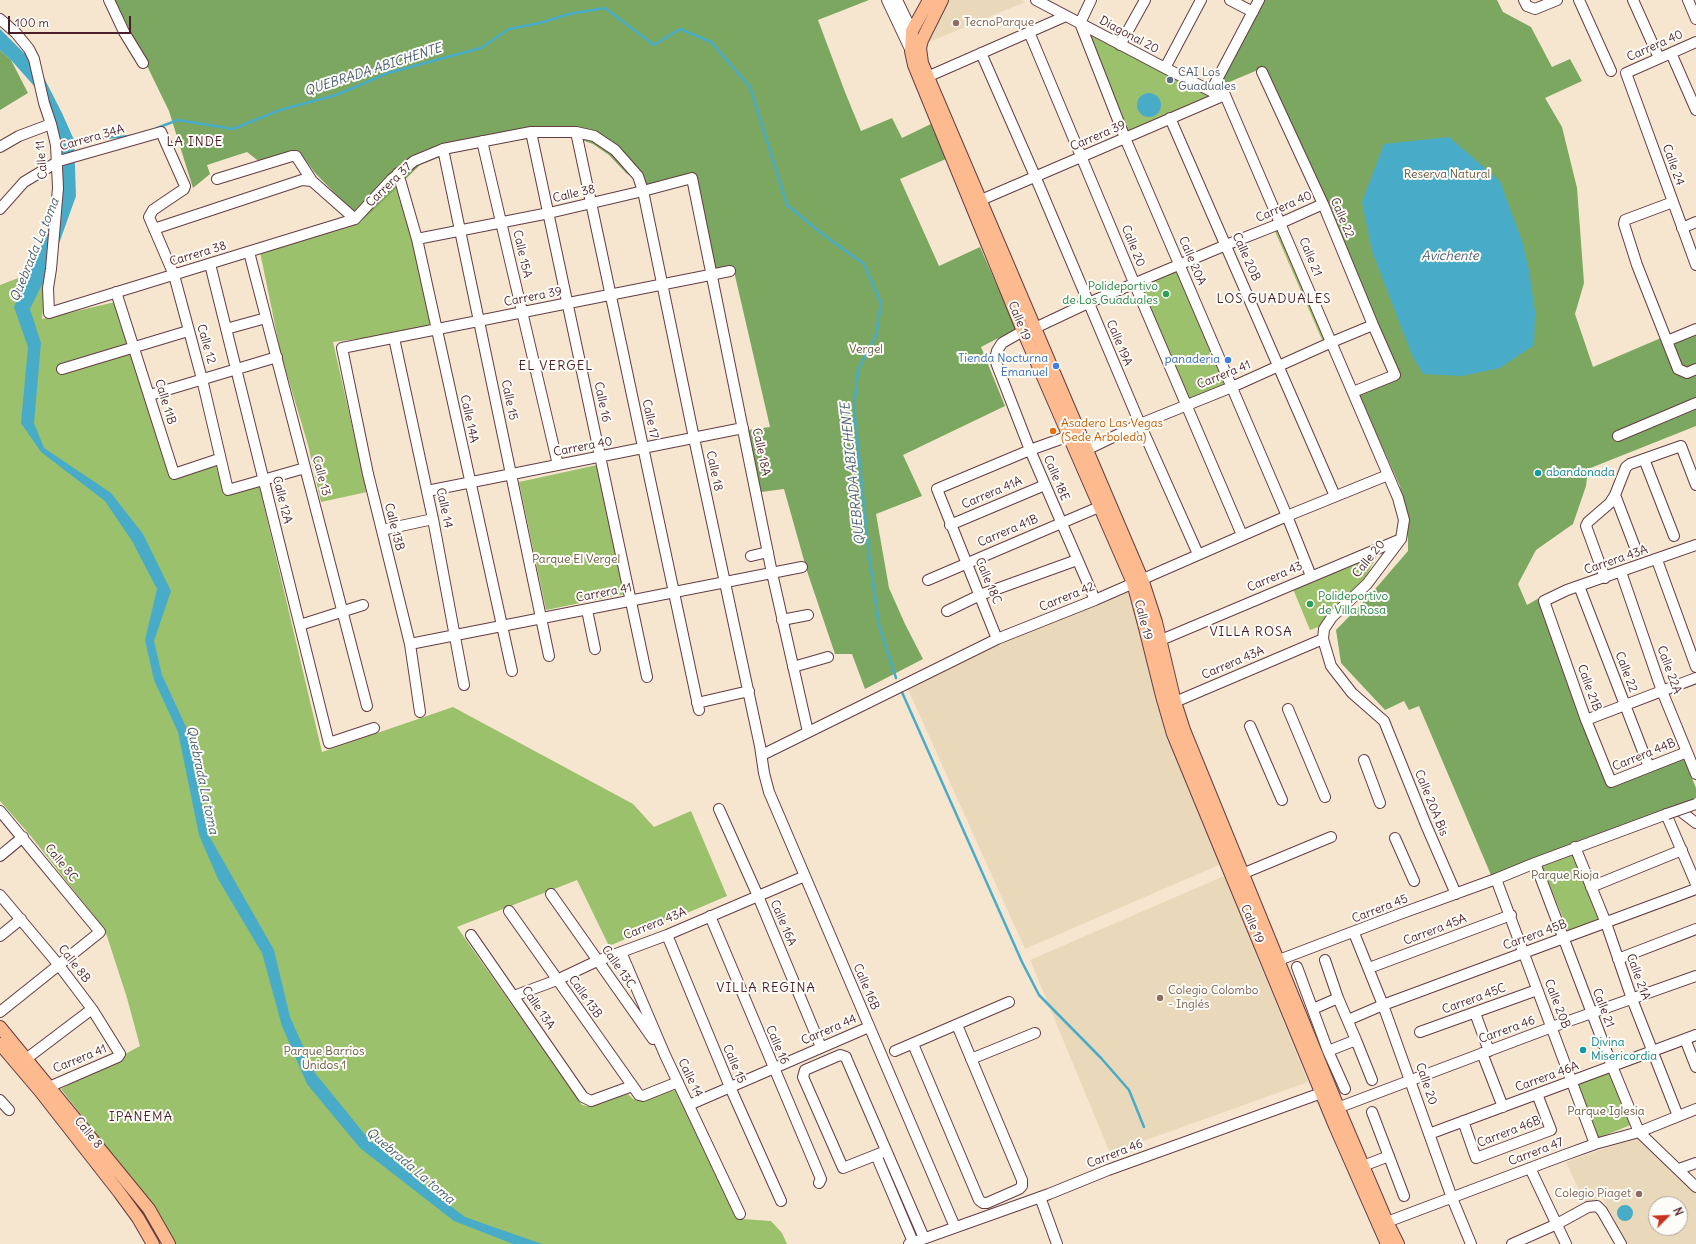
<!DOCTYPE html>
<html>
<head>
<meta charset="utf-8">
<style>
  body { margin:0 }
  #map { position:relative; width:1696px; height:1244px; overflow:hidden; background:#f6e6cf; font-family:Delius,sans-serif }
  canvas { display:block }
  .north { position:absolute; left:1648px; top:1196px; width:40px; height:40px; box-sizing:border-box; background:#fdfcf7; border:1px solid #b5a4a5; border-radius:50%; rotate:66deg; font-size:11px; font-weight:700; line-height:16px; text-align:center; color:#4a1f2b }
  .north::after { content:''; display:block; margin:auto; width:14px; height:18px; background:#c8321e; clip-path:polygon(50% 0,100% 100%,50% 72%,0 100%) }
  .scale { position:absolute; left:8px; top:16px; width:123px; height:18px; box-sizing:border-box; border:2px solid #4a1f2b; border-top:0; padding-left:5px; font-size:12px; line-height:14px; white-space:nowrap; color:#4a1f2b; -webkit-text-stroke:3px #fdfcf7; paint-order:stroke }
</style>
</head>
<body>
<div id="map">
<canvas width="1696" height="1244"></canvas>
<div class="north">N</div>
<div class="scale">100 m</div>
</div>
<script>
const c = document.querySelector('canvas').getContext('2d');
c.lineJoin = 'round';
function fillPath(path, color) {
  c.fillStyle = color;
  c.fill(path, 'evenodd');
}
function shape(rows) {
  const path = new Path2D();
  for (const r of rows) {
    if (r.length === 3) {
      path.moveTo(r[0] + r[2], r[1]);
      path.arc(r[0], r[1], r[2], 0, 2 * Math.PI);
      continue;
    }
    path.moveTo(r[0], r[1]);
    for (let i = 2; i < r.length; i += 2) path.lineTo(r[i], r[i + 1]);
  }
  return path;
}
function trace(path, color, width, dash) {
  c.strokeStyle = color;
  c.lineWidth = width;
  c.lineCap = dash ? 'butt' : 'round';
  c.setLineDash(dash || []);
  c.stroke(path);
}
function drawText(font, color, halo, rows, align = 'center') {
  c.font = font + ' Delius,sans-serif';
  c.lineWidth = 4;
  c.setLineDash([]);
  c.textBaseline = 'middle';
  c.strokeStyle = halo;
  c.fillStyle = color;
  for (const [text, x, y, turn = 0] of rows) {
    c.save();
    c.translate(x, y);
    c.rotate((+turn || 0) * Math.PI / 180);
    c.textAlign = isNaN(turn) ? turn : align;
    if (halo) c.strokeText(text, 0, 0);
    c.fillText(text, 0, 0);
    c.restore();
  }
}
fillPath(shape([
  [947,0,1020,0,1025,2,927,43],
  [1129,592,1156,698,1167,734,1221,864,1025,949,907,687,1001,644],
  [1224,876,1308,1082,1110,1153,1030,960],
  [1637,1137,1696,1190,1696,1244,1627,1244,1602,1197,1585,1203,1566,1162],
  [1656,1204,1680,1204,1680,1228,1656,1228]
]), '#e9d9ba');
fillPath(shape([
  [1088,32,1215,96,1128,134],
  [400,183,432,326,388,335,333,342,367,492,321,502,308,445,281,354,260,252,362,221],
  [1280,228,1328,340,1323,342,1274,229],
  [47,267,42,319,115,302,173,479,216,466,224,494,259,485,322,752,453,707,633,804,654,827,691,811,727,896,609,946,577,880,457,927,582,1105,587,1106,628,1094,633,1099,637,1100,675,1090,737,1215,742,1219,771,1221,782,1233,787,1244,175,1244,142,1193,61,1089,140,1046,127,998,105,930,30,835,0,801,0,285],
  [1180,267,1227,384,1188,401,1136,286],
  [597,465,625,594,546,610,519,482],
  [1379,552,1368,573,1357,588,1321,626,1310,630,1293,589],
  [1575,853,1603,920,1569,933,1542,866],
  [1609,1070,1633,1124,1596,1139,1574,1084]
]), '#9bc16c');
fillPath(shape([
  [115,0,869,0,818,20,845,92,861,131,892,118,902,138,931,124,946,159,900,179,939,266,980,247,1016,329,981,347,1005,406,903,455,922,496,876,514,889,588,905,624,923,659,865,689,852,654,835,654,807,571,784,489,761,492,748,430,770,427,733,267,714,271,694,176,646,186,626,173,609,155,593,144,576,138,534,137,448,154,420,165,362,221,315,173,299,151,261,163,247,152,207,165,210,174,193,188,169,111],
  [1263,0,1497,0,1503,12,1531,27,1552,67,1570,59,1582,81,1545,98,1562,127,1577,188,1584,283,1575,314,1593,367,1696,323,1696,426,1588,469,1586,486,1573,524,1536,550,1518,584,1527,605,1539,598,1610,788,1684,759,1696,788,1696,798,1491,875,1419,706,1409,710,1404,701,1385,710,1341,663,1336,630,1370,595,1408,551,1408,539,1400,486,1359,395,1400,375,1350,264,1324,198,1265,67,1215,88],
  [0,50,11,60,28,93,0,110]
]), '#7ca760');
fillPath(shape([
  [0,29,39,68,62,113,74,140,76,196,51,266,30,309,41,343,34,423,44,448,111,493,143,534,171,591,154,641,162,675,187,729,208,834,274,950,290,1017,315,1073,367,1137,436,1195,465,1217,542,1244,513,1244,454,1221,360,1148,307,1084,282,1026,262,953,218,879,199,835,178,732,154,680,145,640,157,589,132,541,105,501,41,452,21,423,28,347,14,307,46,235,62,184,55,120,35,87,11,60,0,50],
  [1149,105,12],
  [1449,137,1500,181,1522,241,1529,270,1535,312,1534,345,1500,368,1462,376,1423,374,1412,355,1372,251,1362,202,1384,144],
  [1625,1213,8]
]), '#48acc8');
trace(shape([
  [157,128,178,120,233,129,280,110,336,95,388,73,481,48,509,29,540,23,569,14,605,8,654,45,680,29,711,42,750,87,787,205,821,233,864,264,881,303,876,335,858,370,854,408,869,555,879,625,896,678],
  [73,139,74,140,131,136],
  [901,690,1022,962,1039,995,1101,1058,1129,1090,1144,1127]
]), '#48acc8', 2.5);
const minor = shape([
  [109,0,124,32,143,63],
  [887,0,911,51],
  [897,0,912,31],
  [1036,0,1165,68,1211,91,1225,95],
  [1091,0,1080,23,1125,138,1287,516,1311,576],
  [1230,0,1253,12],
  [1524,0,1527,6,1535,9,1557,0],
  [1579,0,1611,71],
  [1633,0,1659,58],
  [1688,0,1696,19],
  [0,19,16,33,29,49,34,59,44,103,51,124,56,145,58,188,51,269,48,288,49,313,355,219],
  [1029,32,1135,285,1242,535],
  [1696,42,1626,73,1696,265],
  [1120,45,1145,0],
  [981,53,1035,176,1140,424,1198,554],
  [1671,53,1696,110],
  [1165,68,1201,0],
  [1262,72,1323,204,1373,325,1395,375,1353,392],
  [927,77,1066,16],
  [1211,91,1259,0],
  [1225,95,1398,498,1404,520,1401,539,1367,584,1332,617,1324,629,1323,639,1331,666,1352,693,1384,721,1426,825,1456,894],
  [1170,118,1335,496],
  [531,132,647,677],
  [576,132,699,710],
  [482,141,558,465],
  [0,147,19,136,51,124],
  [443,149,549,656],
  [398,173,417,239,512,671],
  [217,179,292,156,296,156,312,181],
  [981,200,1225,95],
  [1673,202,1625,220,1624,224,1637,265,1678,369,1687,373,1696,369],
  [0,209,24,182,59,161,161,132,185,186,184,189,153,210,149,217,174,275,202,379,228,490,305,468],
  [355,219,392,179,414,161,443,149,531,132,576,132,594,136,615,150,638,176,643,191,694,438,760,746,764,773,769,792,955,1227],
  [1682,228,1696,222],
  [154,229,302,180,312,181,355,219],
  [417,239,549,213,643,191,692,178,772,573,808,732],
  [249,252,367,706],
  [210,264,329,743,374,728],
  [116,292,174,474,219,459],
  [1035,328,1088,303,1226,245,1274,226,1323,204],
  [226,329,266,318],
  [1023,331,1002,343,997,351,995,359,997,365,1030,450,1095,600],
  [394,338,433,519,464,685],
  [1667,341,1696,329],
  [62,369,188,331],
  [150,395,277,357],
  [1618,436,1696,403],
  [1086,450,1140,424,1232,387,1332,342,1373,325],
  [1644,459,1674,536],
  [427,491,743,428],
  [1615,495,1636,550],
  [950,525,1045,485],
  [382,530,433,519],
  [751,556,768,552],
  [1657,560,1696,667],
  [1621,572,1662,691,1696,774],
  [1605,578,1586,526,1588,522,1610,503,1615,495,1626,467,1630,464,1681,446,1696,485],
  [928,580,1099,507],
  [1579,586,1649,767],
  [587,610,595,649],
  [947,611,980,595,1077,560],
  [782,620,808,615],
  [300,625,363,605],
  [997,639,937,489,1030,450,1069,436],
  [1161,640,1401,539],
  [410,644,802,567],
  [793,667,828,657],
  [1175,702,1323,639],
  [697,703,749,691],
  [1288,709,1325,797],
  [420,712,410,644,368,474,342,348,730,271],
  [1586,720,1696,678],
  [1250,726,1282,800],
  [1687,752,1611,782,1586,720,1544,601,1567,590,1696,545],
  [762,755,997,639,1095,600,1287,516,1388,475],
  [1364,760,1380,803],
  [719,809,758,896,821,1047],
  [1679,810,1696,823],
  [0,811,100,932,0,1012],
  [1666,814,1696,884],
  [1395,838,1414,881],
  [1575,847,1606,923,1632,999,1678,1116],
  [0,856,23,837],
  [1535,863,1612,1066,1639,1132,1696,1187],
  [1242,874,1331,837],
  [1496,879,1535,863,1667,814],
  [1591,887,1682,850],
  [551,894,653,1039],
  [0,895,58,964,92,1009,120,1054,118,1057,42,1090],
  [509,911,639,1095,643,1096,678,1082],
  [710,916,821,1179,819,1183],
  [1354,933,1383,1005,1452,1198,1471,1244],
  [471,935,583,1097,591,1101,632,1086],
  [667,935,730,1087,781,1201],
  [0,936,21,919],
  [621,952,665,1055,740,1214],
  [1618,959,1696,929],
  [1279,960,1397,915,1496,879,1595,1144],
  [1325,960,1338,998],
  [1297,967,1328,1051,1356,1040,1338,998,1313,1009],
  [1369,968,1511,915],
  [514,996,557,980,597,961,667,935,805,876],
  [1475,1013,1489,1051],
  [1348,1020,1383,1005,1696,889],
  [1420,1032,1537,990],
  [1685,1039,1696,1067],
  [1356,1040,1372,1080],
  [913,1044,979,1200,983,1203,987,1203,1019,1189,1022,1186,1022,1180,957,1025],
  [895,1051,1009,1002],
  [1328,1051,1345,1089],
  [1482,1053,1503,1107],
  [26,1059,92,1009],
  [971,1059,1035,1033],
  [0,1100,9,1110],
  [689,1105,869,1027],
  [1332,1110,1552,1027,1696,976],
  [1372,1112,1404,1196],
  [1463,1121,1476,1158,1551,1130,1537,1094],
  [1429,1134,1696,1035],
  [886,1151,843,1168,803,1077,805,1070,840,1055,846,1057,847,1060,924,1238],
  [876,1155,913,1242],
  [1363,1166,1389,1156],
  [1530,1168,1566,1244],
  [1679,1169,1696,1163],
  [1040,1197,1057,1244],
  [1387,1222,1562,1156,1595,1144,1639,1132,1696,1109],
  [909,1244,1049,1194,1108,1170,1327,1091],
  [1512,1244,1557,1224,1588,1207,1597,1206,1602,1211,1621,1244]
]);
const major = shape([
  [929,0,912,31,911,51,914,65,1023,331,1133,583,1144,624,1162,696,1173,734,1335,1126,1387,1244],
  [942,0,922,40,920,48,922,63,1142,579,1156,622,1175,702,1184,730,1338,1107,1387,1222,1398,1244],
  [0,1027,149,1209,169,1244],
  [0,1044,40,1091,119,1192,138,1218,153,1244]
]);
trace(minor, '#643d44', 12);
trace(major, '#643d44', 14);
trace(minor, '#fff', 10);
trace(major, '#fcba8e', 12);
const minorBridge = shape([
  [1667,814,1696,804]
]);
trace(minorBridge, '#643d44', 12, []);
trace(minorBridge, '#fff', 10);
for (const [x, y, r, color] of [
  [956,23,4,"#8d6e63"],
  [1170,80,4,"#5c6f8a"],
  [1166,294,4,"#2e9e5b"],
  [1228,360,4,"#3f7fe0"],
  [1056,366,4,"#3f7fe0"],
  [1053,431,4,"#e8710a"],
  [1538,473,4,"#0f9aa8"],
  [1310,604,4,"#2e9e5b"],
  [1160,998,4,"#8d6e63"],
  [1583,1050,4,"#0f9aa8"],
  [1639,1194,4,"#8d6e63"]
]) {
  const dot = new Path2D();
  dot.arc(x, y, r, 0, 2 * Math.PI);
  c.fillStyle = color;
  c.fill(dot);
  trace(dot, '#fdfcf7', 1.5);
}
drawText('12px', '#785e54', '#fdfcf7', [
  ["TecnoParque",964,23],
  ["Colegio Colombo",1168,991],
  ["- Inglés",1168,1005],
  ["Colegio Piaget",1631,1194,"right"]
], 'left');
drawText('12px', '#4a1f2b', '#fdfcf7', [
  ["Diagonal 20",1129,35,28],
  ["Carrera 40",1655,46,-24],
  ["Carrera 39",1098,136,-23],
  ["Carrera 34A",92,138,-16],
  ["Calle 11",42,160,-95],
  ["Calle 24",1673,165,70],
  ["Carrera 37",389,185,-44],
  ["Calle 38",574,194,-13],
  ["Carrera 40",1284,207,-24],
  ["Calle 22",1342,218,67],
  ["Calle 20",1133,246,68],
  ["Carrera 38",198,254,-17],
  ["Calle 15A",522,254,77],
  ["Calle 20B",1246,257,66],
  ["Calle 21",1310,257,67],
  ["Calle 20A",1192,261,67],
  ["Carrera 39",533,297,-11],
  ["Calle 19",1019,321,68],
  ["Calle 19A",1119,343,67],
  ["Calle 12",206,344,74],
  ["Carrera 41",1224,375,-22],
  ["Calle 15",509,400,78],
  ["Calle 11B",165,402,73],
  ["Calle 16",602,402,78],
  ["Calle 14A",469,419,78],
  ["Calle 17",650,419,78],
  ["Carrera 40",583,447,-11],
  ["Calle 18A",761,452,78],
  ["Calle 18",714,471,78],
  ["Calle 13",321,476,75],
  ["Calle 18E",1056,478,67],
  ["Carrera 41A",992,493,-23],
  ["Calle 12A",282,500,76],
  ["Calle 14",444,508,78],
  ["Calle 13B",394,527,76],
  ["Carrera 41B",1008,531,-23],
  ["Calle 20",1369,559,-51],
  ["Carrera 43A",1616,560,-19],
  ["Carrera 43",1275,577,-23],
  ["Calle 18C",988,581,67],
  ["Carrera 41",604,593,-11],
  ["Carrera 42",1067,597,-22],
  ["Calle 19",1143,620,75],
  ["Carrera 43A",1233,663,-23],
  ["Calle 22A",1669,670,70],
  ["Calle 22",1626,672,69],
  ["Calle 21B",1589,688,70],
  ["Carrera 44B",1644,755,-22],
  ["Calle 20A Bis",1431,803,68],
  ["Calle 8C",61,863,51],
  ["Carrera 45",1380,909,-21],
  ["Calle 16A",783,923,67],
  ["Carrera 43A",655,924,-22],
  ["Calle 19",1252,924,67],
  ["Carrera 45A",1435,930,-21],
  ["Carrera 45B",1535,935,-20],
  ["Calle 8B",74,964,52],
  ["Calle 13C",618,967,55],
  ["Calle 21A",1638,977,70],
  ["Calle 16B",866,987,67],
  ["Calle 13B",585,997,55],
  ["Carrera 45C",1474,999,-20],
  ["Calle 20B",1557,1004,69],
  ["Calle 13A",538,1008,56],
  ["Calle 21",1603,1008,69],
  ["Carrera 44",829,1030,-23],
  ["Carrera 46",1507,1030,-20],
  ["Calle 16",777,1045,67],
  ["Carrera 41",80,1059,-22],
  ["Calle 15",734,1064,67],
  ["Carrera 46A",1547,1077,-20],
  ["Calle 14",690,1078,64],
  ["Calle 20",1426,1084,71],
  ["Carrera 46B",1509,1132,-21],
  ["Calle 8",88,1133,51],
  ["Carrera 47",1536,1152,-21],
  ["Carrera 46",1115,1154,-21]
]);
drawText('12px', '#4e5e75', '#fdfcf7', [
  ["CAI Los",1178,73],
  ["Guaduales",1178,87]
], 'left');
drawText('12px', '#665842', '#fdfcf7', [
  ["Reserva Natural",1447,175],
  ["Vergel",866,350],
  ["Parque El Vergel",576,560],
  ["Parque Rioja",1565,876],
  ["Parque Barrios",324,1052],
  ["Unidos 1",324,1066],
  ["Parque Iglesia",1606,1112]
]);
drawText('12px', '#27864d', '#fdfcf7', [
  ["Polideportivo",1158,287],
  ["de Los Guaduales",1158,301],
  ["Polideportivo",1318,597,"left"],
  ["de Villa Rosa",1318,611,"left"]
], 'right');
drawText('12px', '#366cbe', '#fdfcf7', [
  ["Tienda Nocturna",1048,359],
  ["Emanuel",1048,373],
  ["panaderia",1220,360]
], 'right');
drawText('12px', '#c56008', '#fdfcf7', [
  ["Asadero Las Vegas",1061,424],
  ["(Sede Arboleda)",1061,438]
], 'left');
drawText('12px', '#0d838f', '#fdfcf7', [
  ["abandonada",1546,473],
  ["Divina",1591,1043],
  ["Misericordia",1591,1057]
], 'left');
drawText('italic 13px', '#495e72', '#fdfcf7', [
  ["QUEBRADA ABICHENTE",373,70,-18],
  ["Quebrada La toma",35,250,-68],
  ["Avichente",1450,256],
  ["QUEBRADA ABICHENTE",853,474,-96],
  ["Quebrada La toma",202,780,78],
  ["Quebrada La toma",410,1166,40]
]);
c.letterSpacing = '1px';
drawText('13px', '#4a1f2b', '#fdfcf7', [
  ["LA INDE",195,142],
  ["LOS GUADUALES",1274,299],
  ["EL VERGEL",556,366],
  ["VILLA ROSA",1251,632],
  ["VILLA REGINA",766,988],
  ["IPANEMA",141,1117]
]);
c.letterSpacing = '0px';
</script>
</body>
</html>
